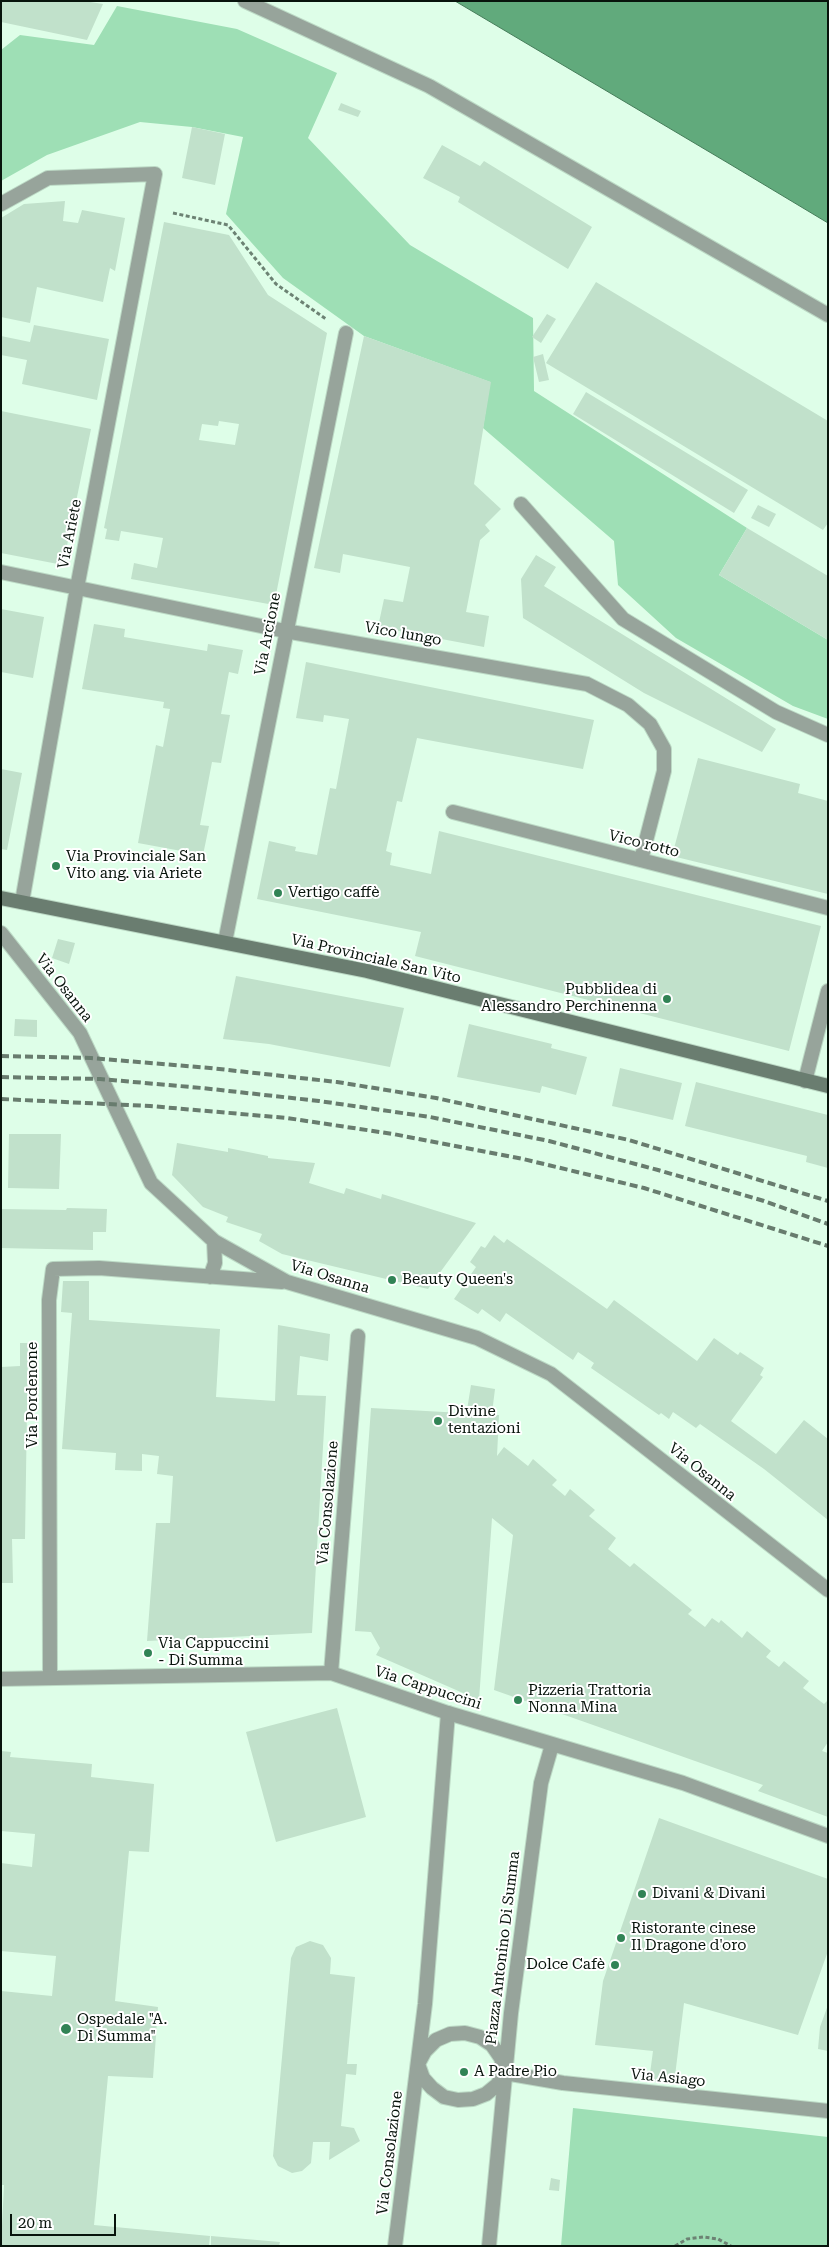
<!DOCTYPE html>
<html>
<head>
<meta charset="utf-8">
<style>
  body { margin:0 }
  #map { position:relative; width:829px; height:2247px; overflow:hidden; background:#defee8; font-family:"Roboto Serif",serif }
  canvas { display:block }
  .frame { position:absolute; inset:0; border:2px solid #08140c; pointer-events:none }
  .scale { position:absolute; left:10px; top:2214px; width:106px; height:22px; box-sizing:border-box; border:2px solid #08140c; border-top:0; padding-left:6px; font-size:15px; line-height:18px; white-space:nowrap; color:#08140c; -webkit-text-stroke:4px #fff; paint-order:stroke }
</style>
</head>
<body>
<div id="map">
<canvas width="829" height="2247"></canvas>
<div class="frame"></div>
<div class="scale">20 m</div>
</div>
<script>
const c = document.querySelector('canvas').getContext('2d');
c.lineJoin = 'round';
function fillPath(path, color) {
  c.fillStyle = color;
  c.fill(path, 'evenodd');
}
function shape(rows) {
  const path = new Path2D();
  for (const r of rows) {
    path.moveTo(r[0], r[1]);
    for (let i = 2; i < r.length; i += 2) path.lineTo(r[i], r[i + 1]);
  }
  return path;
}
function trace(path, color, width, dash) {
  c.strokeStyle = color;
  c.lineWidth = width;
  c.lineCap = dash ? 'butt' : 'round';
  c.setLineDash(dash || []);
  c.stroke(path);
}
function drawText(font, color, halo, rows, align = 'center') {
  c.font = font + ' "Roboto Serif",serif';
  c.lineWidth = 4;
  c.setLineDash([]);
  c.textBaseline = 'middle';
  c.strokeStyle = halo;
  c.fillStyle = color;
  for (const [text, x, y, turn = 0] of rows) {
    c.save();
    c.translate(x, y);
    c.rotate((+turn || 0) * Math.PI / 180);
    c.textAlign = isNaN(turn) ? turn : align;
    if (halo) c.strokeText(text, 0, 0);
    c.fillText(text, 0, 0);
    c.restore();
  }
}
fillPath(shape([
  [117,6,237,29,337,73,308,138,410,245,533,318,534,391,747,528,719,575,828,640,828,719,793,706,676,638,618,585,614,541,483,428,490,382,364,336,283,278,226,214,243,137,192,127,140,122,47,155,1,181,1,50,20,35,94,45],
  [573,2108,828,2137,828,2246,561,2246]
]), '#9edfb5');
const water = shape([
  [455,1,828,1,828,223,728,163,455,1]
]);
fillPath(water, '#61aa7c');
trace(water, '#467d5a', 1);
fillPath(shape([
  [1,1,84,1,103,4,87,40,1,22],
  [341,103,361,111,358,117,338,110],
  [192,127,225,134,215,185,182,178],
  [442,145,480,166,484,161,592,227,568,269,458,202,460,197,423,178],
  [65,201,63,221,78,223,82,210,125,218,115,271,110,268,103,302,37,287,30,323,1,317,1,218,24,204],
  [164,222,229,235,268,295,327,333,274,605,131,579,134,563,157,568,163,538,121,531,119,541,105,539,107,529,104,528],
  [219,421,239,424,235,445,199,440,202,424,218,426],
  [596,282,828,421,828,523,823,530,546,363],
  [547,314,556,319,541,343,532,337],
  [34,325,109,339,97,400,22,384,27,360,1,355,1,336,30,342],
  [364,336,491,382,474,484,501,509,485,525,490,531,480,540,466,612,489,616,484,647,378,627,384,599,403,602,410,567,343,554,340,573,314,568],
  [543,354,549,380,539,382,533,357],
  [586,392,748,490,734,513,573,414],
  [1,411,91,429,63,565,1,553],
  [758,505,776,514,769,527,751,518],
  [747,528,828,576,828,640,719,575],
  [536,555,556,567,544,586,776,729,762,752,644,693,523,618,521,579],
  [1,609,44,617,33,678,1,672],
  [94,624,125,629,124,637,207,651,208,644,243,650,238,674,229,672,221,714,230,715,221,763,212,762,200,825,209,826,203,855,138,843,156,745,163,747,170,709,163,708,164,702,82,689],
  [306,662,594,720,583,769,417,738,402,802,397,801,386,851,392,853,390,865,431,874,439,831,821,926,789,1051,415,956,421,932,257,899,269,841,296,847,295,851,317,855,330,788,336,789,349,719,324,715,323,722,296,718],
  [698,758,800,784,798,793,828,801,828,894,672,856],
  [1,769,22,773,7,850,1,849],
  [58,939,75,943,69,964,52,958],
  [236,976,404,1008,390,1067,269,1044,223,1039],
  [15,1019,37,1020,37,1037,14,1036],
  [469,1024,552,1044,551,1048,587,1057,576,1095,542,1086,540,1093,457,1077],
  [620,1068,682,1083,673,1120,612,1106],
  [696,1082,828,1115,828,1168,806,1162,807,1156,685,1126],
  [9,1134,61,1134,59,1189,8,1188],
  [177,1143,228,1152,228,1148,268,1156,268,1158,315,1163,309,1183,344,1194,346,1188,381,1199,382,1194,476,1223,428,1289,282,1254,259,1241,262,1234,226,1222,228,1217,203,1207,172,1175],
  [67,1208,107,1209,106,1232,93,1232,93,1250,1,1248,1,1209,66,1210],
  [494,1235,504,1243,507,1239,607,1309,614,1300,697,1361,714,1338,738,1355,740,1352,764,1368,760,1375,763,1377,731,1421,776,1454,804,1420,828,1439,828,1520,764,1469,700,1424,696,1428,673,1412,669,1419,661,1413,659,1415,591,1368,594,1363,578,1352,573,1360,506,1313,500,1322,482,1309,478,1314,454,1299,476,1267,470,1262,481,1246,485,1248],
  [63,1281,89,1281,89,1320,220,1329,216,1397,275,1401,278,1325,330,1334,328,1361,300,1356,297,1395,326,1396,312,1633,147,1641,156,1523,170,1523,173,1476,157,1474,159,1456,142,1454,142,1471,115,1470,116,1453,62,1449,72,1313,61,1312],
  [20,1343,28,1343,25,1539,12,1539,13,1583,1,1583,1,1367,20,1366],
  [471,1385,495,1389,492,1413,467,1410],
  [371,1408,499,1415,497,1456,504,1447,528,1466,533,1459,557,1480,552,1485,565,1496,570,1489,595,1510,589,1516,616,1538,608,1549,630,1567,634,1563,692,1610,688,1614,705,1627,712,1618,719,1623,721,1620,742,1638,747,1631,771,1651,766,1657,779,1667,784,1661,809,1681,803,1688,824,1704,828,1700,828,1742,822,1751,828,1753,828,1817,758,1791,763,1785,494,1690,513,1535,492,1518,479,1700,376,1655,380,1648,371,1632,355,1631],
  [337,1708,366,1817,276,1842,246,1732],
  [1,1751,11,1752,10,1757,92,1764,91,1777,154,1784,149,1852,129,1851,115,2001,158,2007,153,2078,108,2076,94,2225,210,2236,209,2246,1,2246,4,2185,1,2185,1,1991,52,1996,56,1956,1,1951,1,1863,32,1867,35,1834,1,1831],
  [659,1818,828,1879,828,1951,798,2035,684,2003,674,2084,649,2081,653,2051,595,2045,603,1981],
  [310,1941,323,1945,331,1958,330,1974,355,1977,347,2064,357,2064,356,2075,346,2074,341,2126,354,2128,360,2141,329,2160,330,2142,313,2142,311,2163,302,2171,292,2173,278,2166,273,2156,291,1958,296,1947],
  [828,2005,828,2051,818,2049,820,2027],
  [551,2178,560,2180,559,2191,549,2190],
  [211,2236,280,2242,279,2246,211,2246]
]), '#c1e1cb');
const service = shape([
  [245,1,429,86,828,315],
  [521,504,623,619,776,712,828,735]
]);
const minor = shape([
  [1,204,48,178,155,174,77,588,22,902],
  [1,572,285,631,587,684,628,705,650,724,664,749,664,771,641,860],
  [453,812,828,908],
  [1,933,80,1033,151,1183,214,1241,287,1282,477,1338,551,1374,828,1590],
  [225,942,346,333],
  [805,1081,828,991],
  [210,1277,215,1263,214,1241],
  [331,1673,358,1336],
  [50,1678,49,1300,53,1269,99,1268,282,1282],
  [465,2033,480,2037,492,2045,501,2058,505,2073,497,2085,486,2094,473,2099,458,2100,444,2097,432,2088,423,2078,418,2064,425,2051,436,2040,450,2034,465,2033],
  [505,2073,563,2083,828,2111],
  [395,2246,425,2004,448,1713],
  [489,2246,511,2013,541,1783,552,1745]
]);
const tertiary = shape([
  [1,1679,331,1673,448,1713,683,1783,828,1836]
]);
const secondary = shape([
  [1,898,367,971,828,1086]
]);
trace(service, '#bcd9c5', 16);
trace(minor, '#bcd9c5', 16);
trace(tertiary, '#bcd9c5', 16);
trace(secondary, '#bcd9c5', 16);
trace(shape([
  [173,213,228,225,276,284,326,319],
  [675,2246,687,2239,703,2237,718,2239,731,2246]
]), '#6c8273', 3, [4, 2.5]);
trace(service, '#97a49b', 14);
trace(minor, '#97a49b', 14);
trace(tertiary, '#97a49b', 14);
trace(secondary, '#6a7d70', 14);
trace(shape([
  [1,1056,91,1058,210,1068,337,1082,436,1098,629,1140,828,1201],
  [1,1077,100,1079,202,1088,319,1101,430,1117,549,1141,658,1170,764,1201,828,1224],
  [1,1099,150,1106,287,1118,393,1134,523,1159,644,1188,828,1246]
]), '#687c6e', 4, [8, 4]);
for (const [x, y, r, color] of [
  [56,866,5,"#318355"],
  [278,893,5,"#318355"],
  [667,999,5,"#318355"],
  [392,1280,5,"#318355"],
  [438,1421,5,"#318355"],
  [148,1653,5,"#318355"],
  [518,1700,5,"#318355"],
  [642,1894,5,"#318355"],
  [621,1938,5,"#318355"],
  [615,1965,5,"#318355"],
  [66,2029,6,"#318355"],
  [464,2072,5,"#318355"]
]) {
  const dot = new Path2D();
  dot.arc(x, y, r, 0, 2 * Math.PI);
  c.fillStyle = color;
  c.fill(dot);
  trace(dot, '#fff', 2);
}
drawText('15px', '#08140c', '#fff', [
  ["Via Ariete",70,534,-79],
  ["Via Arcione",268,634,-79],
  ["Vico lungo",403,634,10],
  ["Vico rotto",644,844,14],
  ["Via Provinciale San Vito",376,959,13],
  ["Via Osanna",64,988,52],
  ["Via Osanna",330,1277,17],
  ["Via Pordenone",33,1395,-90],
  ["Via Osanna",702,1472,39],
  ["Via Consolazione",328,1503,-85],
  ["Via Cappuccini",428,1688,18],
  ["Piazza Antonino Di Summa",503,1948,-83],
  ["Via Asiago",668,2078,6],
  ["Via Consolazione",390,2153,-83]
]);
drawText('15px', '#08140c', '#fff', [
  ["Via Provinciale San",66,857],
  ["Vito ang. via Ariete",66,874],
  ["Vertigo caffè",288,893],
  ["Pubblidea di",657,990,"right"],
  ["Alessandro Perchinenna",657,1007,"right"],
  ["Beauty Queen's",402,1280],
  ["Divine",448,1412],
  ["tentazioni",448,1429],
  ["Via Cappuccini",158,1644],
  ["- Di Summa",158,1661],
  ["Pizzeria Trattoria",528,1691],
  ["Nonna Mina",528,1708],
  ["Divani & Divani",652,1894],
  ["Ristorante cinese",631,1929],
  ["Il Dragone d'oro",631,1946],
  ["Dolce Cafè",605,1965,"right"],
  ["Ospedale \"A.",77,2020],
  ["Di Summa\"",77,2037],
  ["A Padre Pio",474,2072]
], 'left');
</script>
</body>
</html>
